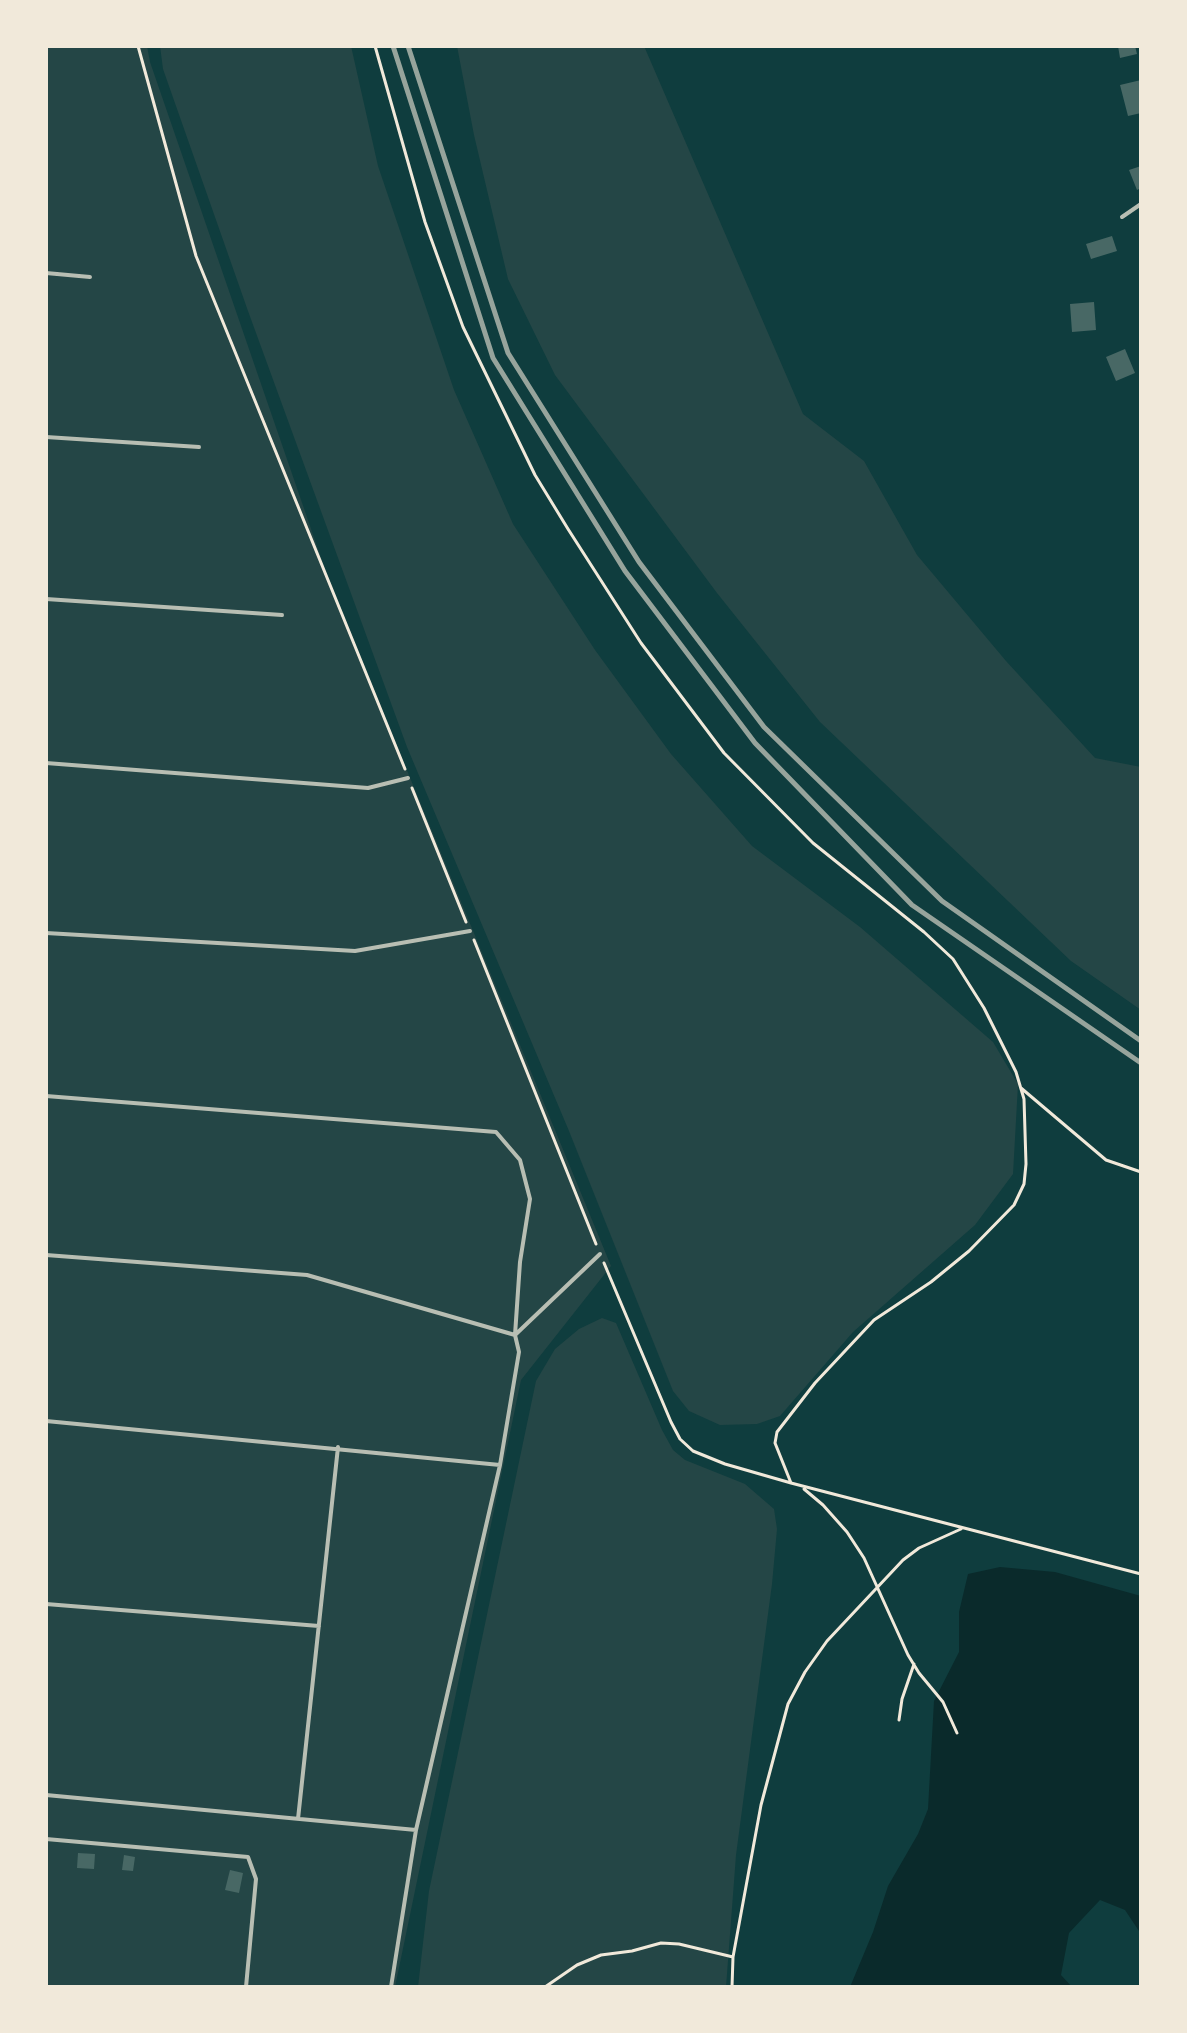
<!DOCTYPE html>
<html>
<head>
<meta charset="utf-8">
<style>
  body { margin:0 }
  #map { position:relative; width:1187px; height:2033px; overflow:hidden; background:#0f3d3e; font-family:"Fira Sans",sans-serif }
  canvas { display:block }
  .frame { position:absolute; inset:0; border:48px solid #f1e9da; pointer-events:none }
</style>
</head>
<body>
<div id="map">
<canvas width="1187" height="2033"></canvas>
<div class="frame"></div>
</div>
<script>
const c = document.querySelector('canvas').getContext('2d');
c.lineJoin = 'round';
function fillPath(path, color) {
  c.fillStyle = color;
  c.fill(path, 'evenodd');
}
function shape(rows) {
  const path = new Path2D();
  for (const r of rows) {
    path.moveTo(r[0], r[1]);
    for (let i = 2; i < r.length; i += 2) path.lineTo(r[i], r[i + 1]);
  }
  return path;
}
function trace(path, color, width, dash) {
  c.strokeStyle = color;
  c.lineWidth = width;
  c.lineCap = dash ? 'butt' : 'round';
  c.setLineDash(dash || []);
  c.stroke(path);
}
fillPath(shape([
  [46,46,147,46,150,62,329,581,611,1266,521,1380,395,1987,46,1987],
  [160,46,351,46,378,166,454,390,513,524,595,650,671,754,752,846,860,927,993,1042,1018,1084,1013,1174,975,1225,853,1332,780,1416,757,1424,720,1425,689,1411,673,1391,569,1131,407,747,248,311,163,69],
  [457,46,644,46,803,414,864,461,917,555,1006,661,1095,758,1141,767,1141,1010,1071,961,820,722,717,593,555,375,508,279,474,135],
  [602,1318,616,1323,662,1430,673,1450,685,1460,745,1484,774,1509,777,1529,772,1584,736,1855,726,1987,418,1987,429,1891,536,1381,555,1349,579,1329]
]), '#244646');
fillPath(shape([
  [1000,1567,1055,1572,1141,1596,1141,1934,1125,1910,1100,1900,1069,1933,1061,1975,1072,1987,850,1987,873,1932,888,1886,918,1834,928,1809,934,1701,959,1652,959,1612,968,1574]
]), '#0a2a2b');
fillPath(shape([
  [1118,46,1135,46,1137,54,1120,58],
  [1141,80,1141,113,1128,116,1120,85],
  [1141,166,1141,188,1137,190,1129,170],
  [1112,236,1117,251,1091,259,1086,244],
  [1094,302,1096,330,1072,332,1070,304],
  [1125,349,1135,373,1116,381,1106,357],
  [78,1853,95,1854,94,1869,77,1868],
  [124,1855,135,1857,133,1871,122,1870],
  [230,1870,243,1873,239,1893,225,1890]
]), '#486865');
trace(shape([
  [138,46,196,256,405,769],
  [375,46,425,222,463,327,535,475,568,529,641,643,724,753,813,843,924,932,953,959,984,1008,1016,1072,1024,1099,1026,1164,1024,1184,1014,1205,969,1251,931,1282,874,1320,815,1383,777,1432,775,1443,791,1483],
  [412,788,466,922],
  [474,940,596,1244],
  [1021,1088,1106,1160,1141,1172],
  [604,1263,671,1422,680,1439,693,1451,725,1464,791,1483,1141,1574],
  [804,1489,823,1505,847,1532,864,1558,908,1655,919,1673,943,1702,957,1733],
  [899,1720,902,1699,914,1664],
  [545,1987,577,1965,601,1955,632,1951,661,1943,679,1944,733,1957],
  [732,1987,733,1957,761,1805,788,1704,805,1672,827,1641,903,1560,919,1548,961,1529]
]), '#f1e9da', 3);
trace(shape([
  [1122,217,1141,204],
  [46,273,90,277],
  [46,437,199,447],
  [46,599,282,615],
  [46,763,368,788,408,778],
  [46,933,355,951,470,931],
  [46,1096,496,1132,520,1160,530,1199,520,1262,515,1335,307,1275,46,1255],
  [46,1421,500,1465],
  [46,1604,319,1626],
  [46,1795,416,1830],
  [298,1819,338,1447],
  [46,1839,248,1857,256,1879,246,1987],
  [391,1987,416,1830,500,1465,519,1352,515,1335,600,1254]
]), '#b8beb3', 4);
trace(shape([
  [393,46,493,358,625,571,755,743,912,905,1141,1063],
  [408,46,508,353,639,562,764,727,942,901,1141,1041]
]), '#97a49c', 5);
</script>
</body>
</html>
